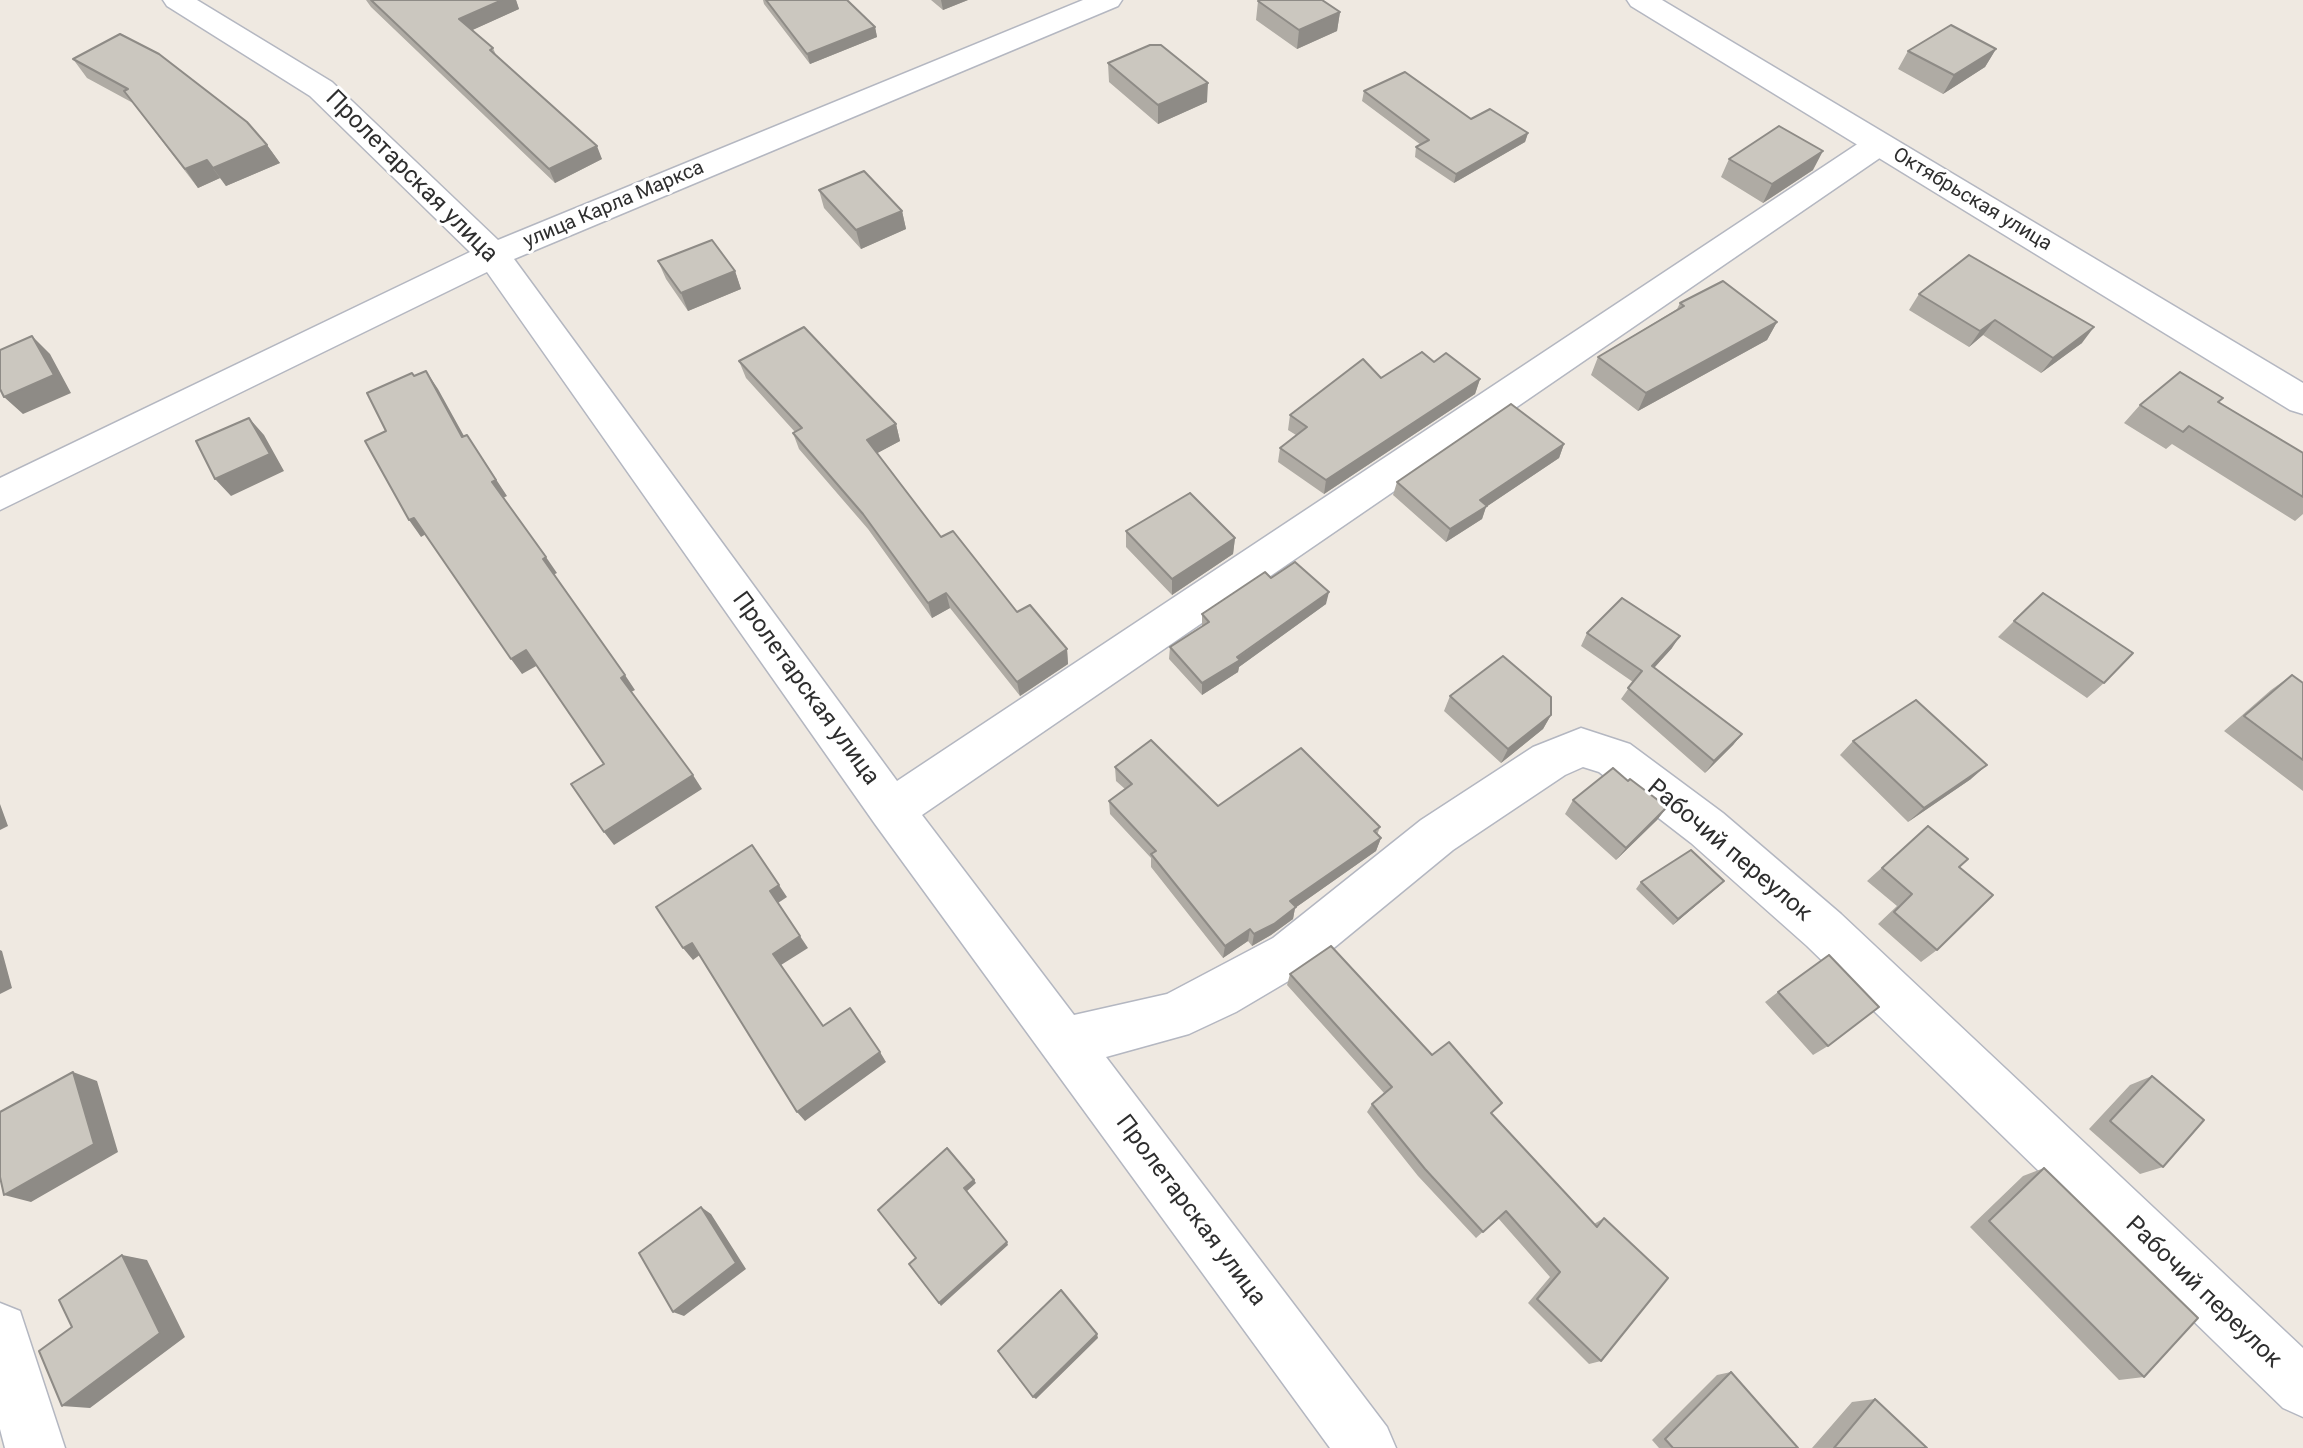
<!DOCTYPE html>
<html>
<head>
<meta charset="utf-8">
<style>
  body { margin:0 }
  canvas { display:block; background:#efe9e1 }
</style>
</head>
<body>
<canvas width="2303" height="1448"></canvas>
<script>
const c = document.querySelector('canvas').getContext('2d');
c.lineJoin = 'round';
function shape(rows) {
  const path = new Path2D();
  for (const r of rows) {
    path.moveTo(r[0], r[1]);
    for (let i = 2; i < r.length; i += 2) path.lineTo(r[i], r[i + 1]);
  }
  return path;
}
function trace(path, color, width, dash) {
  c.strokeStyle = color;
  c.lineWidth = width;
  c.lineCap = dash ? 'butt' : 'round';
  c.setLineDash(dash || []);
  c.stroke(path);
}
function fillPath(path, color) {
  c.fillStyle = color;
  c.fill(path, 'evenodd');
}
function drawText(font, color, halo, rows, align = 'center') {
  c.font = font + ' Roboto,sans-serif';
  c.lineWidth = 6;
  c.setLineDash([]);
  c.textBaseline = 'middle';
  c.strokeStyle = halo;
  c.fillStyle = color;
  for (const [text, x, y, turn = 0] of rows) {
    c.save();
    c.translate(x, y);
    c.rotate((+turn || 0) * Math.PI / 180);
    c.textAlign = isNaN(turn) ? turn : align;
    if (halo) c.strokeText(text, 0, 0);
    c.fillText(text, 0, 0);
    c.restore();
  }
}
const minor = shape([
  [163,0,197,0,332,82,498,240,1083,0,1122,0,1118,6,514,259,897,781,1868,137,1879,134,1890,137,1895,144,1890,151,922,815,1074,1015,1167,994,1273,938,1421,820,1533,747,1581,728,1630,744,1723,813,1841,914,2303,1348,2303,1417,2283,1408,1807,946,1691,843,1599,772,1583,767,1565,775,1453,850,1307,970,1236,1012,1189,1034,1106,1057,1387,1427,1396,1448,1330,1448,875,824,487,272,0,510,0,478,470,252,310,96,167,6,163,0],
  [0,1303,20,1311,65,1448,5,1448,0,1429,0,1303]
]);
const secondary = shape([
  [1627,0,1662,0,2303,383,2303,414,2290,410,1631,6,1627,0]
]);
trace(minor, '#b4b7c1', 3);
trace(secondary, '#b4b7c1', 3);
fillPath(minor, '#fff');
fillPath(secondary, '#fff');
fillPath(shape([
  [366,0,516,0,519,9,472,30,493,48,496,55,602,159,555,183,371,7],
  [763,0,847,0,875,27,877,37,810,64,764,4],
  [931,0,968,0,943,10],
  [1258,1,1340,12,1337,31,1297,49,1256,20],
  [1996,49,1985,67,1943,94,1898,69,1908,51],
  [73,59,267,145,280,163,226,186,220,178,198,188,133,103,87,78],
  [1108,63,1207,102,1158,124,1109,82],
  [1364,91,1528,133,1525,142,1454,183,1415,157,1416,147,1421,145,1362,101],
  [1729,159,1813,170,1763,203,1721,177],
  [819,190,902,211,906,229,861,249,824,208],
  [658,261,735,271,741,289,688,311,666,279],
  [1919,294,2082,343,2041,373,1983,335,1969,347,1909,310],
  [1680,303,1777,322,1767,340,1638,411,1591,375,1598,357,1677,309],
  [739,361,896,424,900,441,877,453,941,537,1017,612,1067,649,1068,664,1020,696,950,608,932,618,868,529,799,449,793,433,795,432,746,378],
  [1434,362,1480,379,1475,394,1324,494,1278,462,1280,448,1296,435,1288,430,1290,415,1381,378],
  [2219,402,2303,453,2303,514,2295,521,2172,444,2166,449,2124,423,2140,405],
  [1564,444,1559,458,1486,507,1482,519,1446,542,1393,495,1397,482],
  [1126,531,1235,538,1233,554,1172,595,1126,547],
  [1271,578,1326,604,1239,667,1238,672,1202,695,1169,659,1170,647,1202,627,1202,614],
  [2014,621,2104,683,2087,698,1998,637],
  [1587,633,1672,648,1654,668,1742,734,1733,745,1705,773,1621,699,1633,682,1581,646],
  [2292,675,2303,683,2303,791,2224,731,2271,690],
  [1450,696,1551,715,1543,729,1501,763,1444,711],
  [1853,741,1971,779,1908,822,1840,755],
  [1115,767,1218,806,1380,827,1377,835,1381,838,1376,851,1295,908,1293,919,1271,935,1252,946,1248,941,1223,958,1151,867,1151,858,1110,814,1109,801,1125,789,1116,781],
  [1628,781,1667,807,1657,820,1616,860,1565,814,1573,800],
  [1928,826,1959,867,1937,950,1921,962,1878,924,1897,906,1867,881],
  [1724,881,1673,925,1636,889,1641,882],
  [1290,974,1432,1055,1492,1114,1594,1224,1604,1218,1601,1361,1589,1364,1528,1303,1550,1277,1498,1218,1476,1238,1418,1176,1367,1112,1372,1104,1384,1093,1287,985],
  [1778,992,1828,1046,1813,1055,1765,1002],
  [2152,1076,2163,1167,2140,1174,2089,1129,2130,1085],
  [2044,1168,2144,1377,2119,1380,1970,1227,2023,1176],
  [1731,1372,1798,1448,1659,1448,1652,1440,1717,1375],
  [1875,1399,1927,1448,1812,1448,1852,1402]
]), '#afaba4');
fillPath(shape([
  [502,0,516,0,519,9,466,33,459,19],
  [941,0,968,0,943,10],
  [1340,12,1337,31,1297,49,1299,30],
  [875,27,877,37,810,64,807,54],
  [1996,49,1985,67,1943,94,1954,75],
  [1208,83,1207,102,1158,124,1158,105],
  [1528,133,1525,142,1454,183,1456,174],
  [267,145,280,163,226,186,213,168],
  [597,146,602,159,555,183,549,169],
  [1823,151,1813,170,1763,203,1772,184],
  [207,160,220,178,198,188,185,169],
  [902,211,906,229,861,249,856,230],
  [735,271,741,289,688,311,681,293],
  [1995,320,1983,335,1969,347,1980,331],
  [1777,322,1767,340,1638,411,1646,393],
  [2094,327,2082,343,2041,373,2053,358],
  [32,336,50,354,71,393,23,414,4,397],
  [426,371,438,389,474,454,462,437],
  [1480,379,1475,394,1324,494,1326,480],
  [249,418,264,435,284,471,231,496,215,479],
  [896,424,900,441,872,456,867,440],
  [467,435,507,496,503,498,492,482],
  [1564,444,1559,458,1486,507,1482,519,1446,542,1450,529,1480,500],
  [414,518,426,534,421,537,409,520],
  [1235,538,1233,554,1172,595,1172,579],
  [546,557,557,573,553,575,543,559],
  [1329,592,1326,604,1239,667,1238,672,1202,695,1202,683],
  [946,593,950,608,932,618,928,603],
  [1680,636,1672,648,1645,678,1652,666],
  [1067,649,1068,664,1020,696,1017,682],
  [526,650,538,665,522,674,511,659],
  [625,675,635,690,631,692,621,678],
  [1551,715,1543,729,1501,763,1508,749],
  [1742,734,1733,745,1705,773,1714,761],
  [1987,765,1971,779,1908,822,1924,808],
  [693,775,702,789,614,845,604,832],
  [0,804,8,826,0,830],
  [1667,807,1657,820,1616,860,1626,848],
  [1381,838,1376,851,1295,908,1293,919,1271,935,1252,946,1254,934,1290,901],
  [1724,881,1718,887,1673,925,1678,919],
  [779,885,787,897,778,903,770,891],
  [1250,929,1248,941,1223,958,1225,946],
  [800,936,808,948,781,965,773,954],
  [692,943,701,954,693,960,683,948],
  [0,950,2,951,12,988,0,994],
  [880,1052,886,1062,805,1121,797,1112],
  [73,1072,97,1081,118,1152,31,1202,4,1195],
  [974,1180,976,1183,966,1192,964,1188],
  [701,1207,711,1214,746,1269,684,1316,673,1312],
  [1007,1242,1008,1245,941,1306,939,1303],
  [122,1255,147,1260,185,1337,90,1408,62,1406],
  [1097,1334,1098,1338,1036,1399,1033,1397]
]), '#8e8b86');
const building = shape([
  [371,0,502,0,459,19,493,48,490,50,597,146,549,169,371,0],
  [766,0,847,0,875,27,807,54,766,0],
  [1260,0,1322,0,1340,12,1299,30,1258,1,1260,0],
  [1951,25,1996,49,1954,75,1908,51,1951,25],
  [120,34,159,54,247,122,267,145,213,168,207,160,185,169,124,91,128,89,73,59,120,34],
  [1150,45,1161,45,1208,83,1158,105,1108,63,1150,45],
  [1405,72,1471,119,1490,109,1528,133,1456,174,1416,147,1429,140,1364,91,1405,72],
  [1779,126,1823,151,1772,184,1729,159,1779,126],
  [864,171,902,211,856,230,819,190,864,171],
  [712,240,735,271,681,293,658,261,712,240],
  [1969,255,2094,327,2053,358,1995,320,1980,331,1919,294,1969,255],
  [1723,281,1777,322,1646,393,1598,357,1684,306,1680,303,1723,281],
  [804,327,896,424,867,440,941,537,953,531,1017,612,1030,605,1067,649,1017,682,946,593,928,603,863,514,793,433,802,428,739,361,804,327],
  [32,336,54,375,4,397,0,389,0,350,32,336],
  [1422,352,1434,362,1446,353,1480,379,1326,480,1280,448,1307,427,1290,415,1363,359,1381,378,1422,352],
  [426,371,462,437,467,435,496,480,492,482,546,557,543,559,625,675,621,678,693,775,604,832,571,784,604,764,526,650,511,659,414,518,409,520,365,441,386,431,367,393,412,373,414,376,426,371],
  [2180,372,2223,398,2218,402,2303,453,2303,497,2189,426,2183,432,2140,405,2180,372],
  [1511,404,1564,444,1480,500,1487,506,1450,529,1397,482,1511,404],
  [249,418,270,454,215,479,196,441,249,418],
  [1190,493,1235,538,1172,579,1126,531,1190,493],
  [1295,562,1329,592,1237,657,1240,660,1202,683,1170,647,1209,622,1202,614,1265,572,1271,578,1295,562],
  [2043,593,2133,653,2104,683,2014,621,2043,593],
  [1622,598,1680,636,1652,666,1742,734,1714,761,1628,688,1642,671,1587,633,1622,598],
  [1503,656,1551,697,1551,715,1508,749,1450,696,1503,656],
  [2292,675,2303,683,2303,760,2244,716,2292,675],
  [1916,700,1987,765,1924,808,1853,741,1916,700],
  [1151,740,1218,806,1301,748,1380,827,1374,831,1381,838,1290,901,1296,907,1274,924,1254,934,1250,929,1225,946,1151,854,1156,851,1109,801,1132,784,1115,767,1151,740],
  [1613,768,1628,781,1630,779,1667,807,1626,848,1573,800,1613,768],
  [1928,826,1968,859,1959,867,1993,895,1937,950,1894,912,1912,894,1882,868,1928,826],
  [752,845,779,885,770,891,800,936,773,954,823,1026,850,1008,880,1052,797,1112,692,943,683,948,656,907,752,845],
  [1691,850,1724,881,1678,919,1641,882,1691,850],
  [1331,946,1432,1055,1449,1042,1502,1103,1491,1113,1597,1227,1604,1218,1668,1278,1601,1361,1537,1299,1560,1272,1506,1211,1483,1232,1425,1169,1372,1104,1392,1087,1290,974,1331,946],
  [1829,955,1879,1007,1828,1046,1778,992,1829,955],
  [73,1072,94,1144,4,1195,0,1177,0,1112,73,1072],
  [2152,1076,2204,1120,2163,1167,2110,1121,2152,1076],
  [947,1148,974,1180,964,1188,1007,1242,939,1303,909,1264,916,1258,878,1210,947,1148],
  [2044,1168,2198,1318,2144,1377,1989,1221,2044,1168],
  [701,1207,736,1263,673,1312,639,1253,701,1207],
  [122,1255,160,1333,62,1406,39,1351,72,1327,59,1300,122,1255],
  [1061,1290,1097,1334,1033,1397,998,1351,1061,1290],
  [1731,1372,1798,1448,1673,1448,1665,1439,1731,1372],
  [1875,1399,1927,1448,1834,1448,1875,1399]
]);
fillPath(building, '#cbc7bf');
trace(building, '#8e8b86', 2);
drawText('20px', '#2e2e2e', '#fff', [
  ["Октябрьская улица",1972,200,31],
  ["улица Карла Маркса",614,205,-23]
]);
drawText('24px', '#2e2e2e', '#fff', [
  ["Пролетарская улица",411,177,45],
  ["Пролетарская улица",805,689,54],
  ["Рабочий переулок",1729,851,40],
  ["Пролетарская улица",1190,1211,53],
  ["Рабочий переулок",2203,1293,44]
]);
</script>
</body>
</html>
